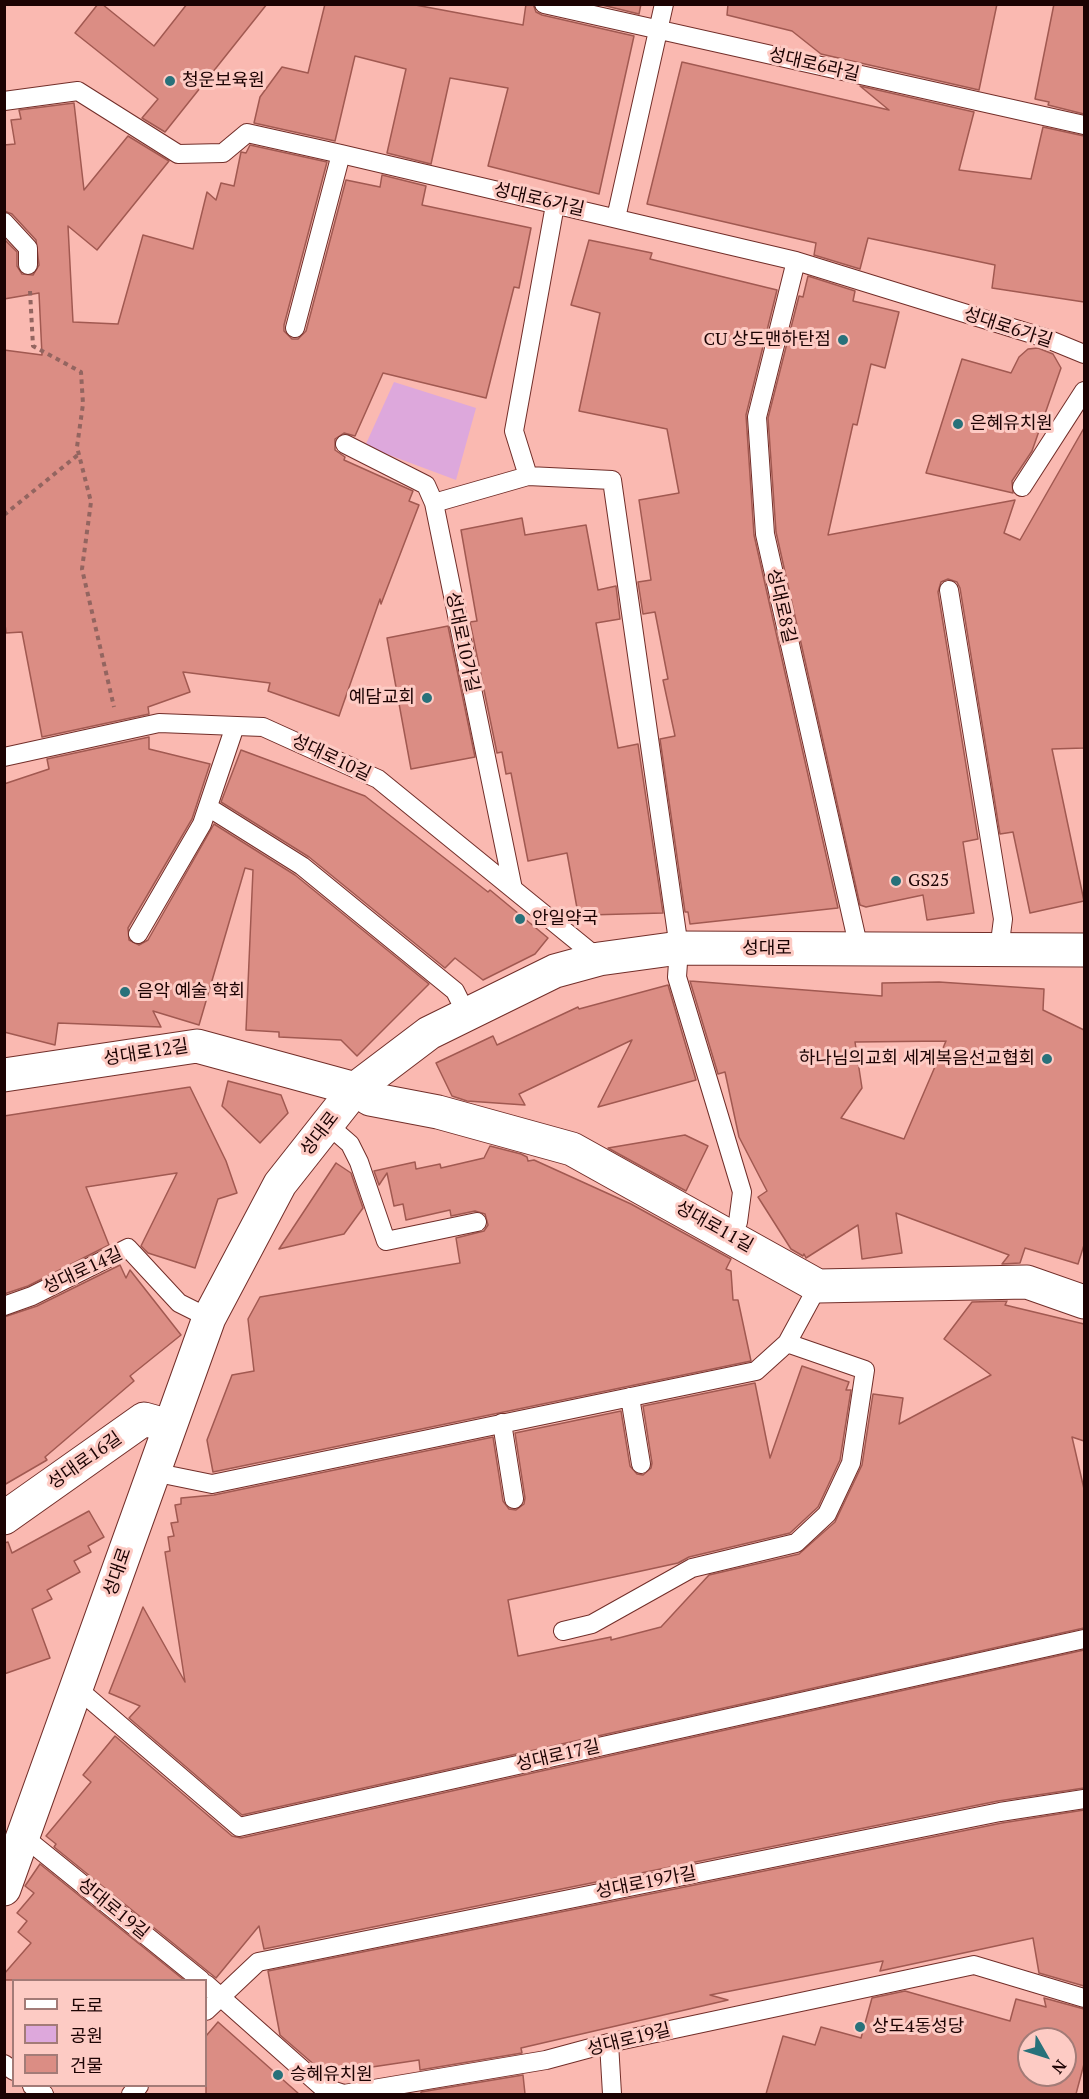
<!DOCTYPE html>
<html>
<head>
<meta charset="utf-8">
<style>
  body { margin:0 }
  #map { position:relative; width:1089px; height:2099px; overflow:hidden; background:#fab9b1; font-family:"PT Serif","Noto Sans KR",serif }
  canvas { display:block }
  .frame { position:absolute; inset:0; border:6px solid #1c0303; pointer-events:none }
  .legend { position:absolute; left:12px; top:1979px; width:195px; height:108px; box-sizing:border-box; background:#fdcbc4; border:2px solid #a37b77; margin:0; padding:8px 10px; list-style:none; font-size:18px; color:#1c0303 }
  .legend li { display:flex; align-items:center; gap:12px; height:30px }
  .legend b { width:30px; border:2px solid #a37b77 }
  .north { position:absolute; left:1017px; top:2027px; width:60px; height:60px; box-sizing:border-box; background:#fdcbc4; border:2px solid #a37b77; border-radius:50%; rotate:129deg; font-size:16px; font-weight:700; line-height:24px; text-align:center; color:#1c0303 }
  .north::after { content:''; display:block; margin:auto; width:21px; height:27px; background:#28717a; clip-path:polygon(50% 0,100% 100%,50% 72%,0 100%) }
</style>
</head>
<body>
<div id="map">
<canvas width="1089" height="2099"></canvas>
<div class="frame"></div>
<ul class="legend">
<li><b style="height:8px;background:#fff"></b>도로</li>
<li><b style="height:16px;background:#dda8dc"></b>공원</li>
<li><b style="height:16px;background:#db8d84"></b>건물</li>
</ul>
<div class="north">N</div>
</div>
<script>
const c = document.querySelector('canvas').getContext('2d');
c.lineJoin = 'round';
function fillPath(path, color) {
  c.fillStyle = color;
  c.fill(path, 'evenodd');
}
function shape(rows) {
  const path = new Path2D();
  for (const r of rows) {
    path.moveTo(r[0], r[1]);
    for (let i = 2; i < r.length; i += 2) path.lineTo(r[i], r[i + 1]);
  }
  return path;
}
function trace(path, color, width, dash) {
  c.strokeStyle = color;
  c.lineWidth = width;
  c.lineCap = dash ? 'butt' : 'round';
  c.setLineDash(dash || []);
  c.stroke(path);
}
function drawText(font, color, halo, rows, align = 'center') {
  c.font = font + ' "PT Serif","Noto Sans KR",serif';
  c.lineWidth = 6;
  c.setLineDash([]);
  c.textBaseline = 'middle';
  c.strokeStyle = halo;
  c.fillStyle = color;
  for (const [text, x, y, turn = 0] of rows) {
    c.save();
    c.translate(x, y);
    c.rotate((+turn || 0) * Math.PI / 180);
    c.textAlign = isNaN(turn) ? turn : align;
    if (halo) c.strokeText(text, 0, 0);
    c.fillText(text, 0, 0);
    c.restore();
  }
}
fillPath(shape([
  [394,382,476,408,456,480,365,446]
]), '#dda8dc');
const building = shape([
  [98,4,102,4,154,46,187,4,267,4,165,132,142,118,158,99,75,33,98,4],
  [325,4,410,4,523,25,526,4,533,4,536,12,542,15,634,36,599,194,488,166,508,88,450,78,431,164,387,153,406,69,355,56,335,141,254,123,260,97,282,67,308,73,325,4],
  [598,4,641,4,639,14,598,4],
  [728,4,997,4,979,90,821,54,792,31,727,15,728,4],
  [1054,4,1084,4,1084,114,1048,105,1049,102,1035,99,1054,4],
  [682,62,889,110,860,86,974,112,959,170,1031,179,1043,127,1084,136,1084,302,992,288,995,265,868,238,860,269,814,255,816,243,647,204,682,62],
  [74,103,84,190,128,136,169,161,97,250,68,226,73,322,118,324,143,235,193,249,207,192,216,200,221,183,234,186,241,152,246,153,250,145,327,162,284,325,284,331,292,339,298,339,306,331,346,180,380,187,382,175,426,186,422,205,531,228,519,288,514,287,486,398,383,373,355,436,344,433,335,439,335,450,345,457,344,460,413,491,409,501,419,505,381,604,380,599,339,716,268,691,270,683,183,672,190,692,148,707,149,714,42,737,22,632,6,633,4,615,4,350,42,355,39,293,4,299,4,239,17,252,17,266,22,274,33,275,39,265,36,240,12,214,4,211,4,145,15,144,11,120,21,119,19,110,74,103],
  [589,240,652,253,650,259,777,290,746,415,754,535,838,908,690,924,688,912,685,912,660,739,675,736,663,680,668,679,655,612,643,614,638,582,651,580,639,500,679,493,667,429,579,411,600,313,571,305,589,240],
  [808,276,855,291,853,301,899,312,885,368,871,364,857,425,853,424,828,535,1015,500,1004,533,1020,540,1084,428,1084,748,1052,749,1084,901,1030,913,1013,832,1000,834,960,588,957,582,948,579,941,582,938,592,978,839,963,842,974,913,927,920,923,895,866,907,860,905,776,532,768,418,799,296,803,297,808,276],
  [1038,348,1053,354,1061,368,1032,451,1012,481,1013,493,926,473,962,359,1011,373,1019,357,1028,349,1038,348],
  [522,518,525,535,586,525,598,590,616,586,620,619,596,623,618,748,638,744,663,913,588,915,577,908,567,853,528,861,511,773,506,774,502,752,497,753,470,622,477,621,461,530,522,518],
  [448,626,475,757,411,769,387,638,448,626],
  [149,737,149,749,210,764,192,819,128,928,129,940,139,945,148,940,214,824,295,875,429,984,357,1056,341,1040,279,1037,279,1032,246,1030,253,870,245,868,199,1025,153,1011,161,1027,58,1023,55,1045,4,1032,4,784,49,769,47,759,149,737],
  [241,750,365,796,488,892,490,890,548,938,535,954,483,980,455,958,445,968,309,857,221,802,241,750],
  [690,981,882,996,882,983,939,982,1044,989,1043,1010,1084,1030,1084,1245,1078,1264,1025,1248,1020,1263,1002,1264,1009,1255,896,1213,902,1253,862,1259,858,1225,806,1258,804,1254,803,1256,791,1249,758,1197,767,1191,739,1137,725,1072,718,1074,690,981],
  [946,1041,904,1139,841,1118,862,1088,855,1042,946,1041],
  [668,985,696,1080,598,1107,632,1040,519,1094,525,1105,467,1101,452,1096,436,1063,493,1036,497,1045,578,1007,579,1009,668,985],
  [228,1081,281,1095,288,1113,260,1143,222,1106,228,1081],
  [190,1087,226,1161,237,1193,218,1199,195,1268,148,1253,141,1246,177,1173,86,1187,109,1245,28,1286,4,1294,4,1116,190,1087],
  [685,1135,708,1146,686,1191,608,1148,685,1135],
  [490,1146,521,1154,527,1157,528,1161,534,1160,631,1204,731,1259,726,1269,731,1271,733,1300,738,1300,751,1361,213,1472,207,1440,232,1375,254,1371,248,1319,260,1297,460,1263,456,1238,484,1231,488,1225,485,1214,475,1211,451,1216,450,1210,406,1220,403,1204,394,1206,387,1173,379,1185,374,1171,415,1162,416,1169,440,1164,441,1168,484,1158,490,1146],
  [336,1163,351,1173,363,1208,344,1234,279,1249,336,1163],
  [120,1265,126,1278,130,1270,181,1335,130,1376,134,1381,45,1457,47,1460,4,1485,4,1317,37,1306,120,1265],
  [1007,1301,1005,1305,1084,1324,1084,1441,1072,1437,1084,1489,1084,1628,242,1815,129,1718,140,1706,109,1693,143,1607,185,1682,165,1552,170,1551,168,1537,174,1536,171,1523,178,1522,175,1505,181,1504,181,1498,214,1495,493,1437,503,1501,509,1509,516,1510,524,1504,525,1498,515,1433,621,1411,630,1466,637,1474,643,1475,651,1468,652,1463,643,1406,755,1383,770,1458,802,1366,849,1382,846,1390,851,1390,840,1460,818,1507,790,1533,689,1557,678,1563,508,1600,518,1656,611,1637,611,1640,661,1627,709,1575,799,1554,835,1522,862,1465,873,1394,903,1398,899,1424,991,1375,944,1339,972,1302,1007,1301],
  [89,1511,104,1537,88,1546,91,1552,74,1561,80,1572,47,1590,52,1599,32,1609,50,1658,4,1674,4,1543,8,1542,12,1553,89,1511],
  [1084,1650,1084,1788,998,1801,264,1949,259,1926,216,1978,54,1847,56,1844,46,1836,91,1782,83,1775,115,1736,232,1836,241,1838,1084,1650],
  [1084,1810,1084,1986,1039,1973,1033,1938,880,1971,883,1961,710,1995,728,2000,521,2048,522,2053,420,2070,419,2060,325,2074,280,2035,268,1971,1002,1823,1084,1810],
  [40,1864,184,1980,4,1980,4,1974,31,1943,18,1932,27,1921,17,1913,34,1893,25,1886,40,1864],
  [905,1991,1010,2021,1016,1999,1046,2007,1044,1998,1084,2009,1084,2064,1076,2094,766,2094,783,2036,815,2045,821,2027,861,2038,872,1998,905,1991],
  [1029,2039,1065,2039,1065,2075,1029,2075,1029,2039],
  [218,2022,299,2094,206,2094,206,2036,218,2022],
  [523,2075,525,2094,421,2094,421,2092,523,2075]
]);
fillPath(building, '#db8d84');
trace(building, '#a15951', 1.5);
const service = shape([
  [544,4,1084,125],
  [4,101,78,91,178,154,223,153,247,133,341,154,796,261,1045,338,1084,354],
  [616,218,664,4],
  [4,222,28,248,28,265],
  [796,261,757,417,765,534,859,949],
  [295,328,341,154],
  [345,444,426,485,434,503,513,889],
  [528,476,514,431,555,205],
  [1022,487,1084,391],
  [434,503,528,476,612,480,679,948,677,977,742,1192,738,1222,728,1235],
  [949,590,1003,919,999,950],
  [4,757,159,723,263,727,378,779,599,959],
  [208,807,302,866,455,991,467,1015],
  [138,934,202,824,235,726],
  [327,1124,350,1144,359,1162,386,1241,477,1222],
  [4,1306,32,1296,128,1248,179,1303,209,1318],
  [630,1397,641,1464],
  [502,1423,514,1499],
  [153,1472,212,1484,756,1371,787,1343,818,1286],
  [563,1631,592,1624,692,1568,796,1543,827,1514,851,1463,865,1370,787,1343],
  [78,1689,239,1827,1084,1639],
  [24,1837,201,1980],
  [206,1984,322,2087,344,2094,546,2060,609,2043,974,1965,1084,1998],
  [206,2011,258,1962,1000,1812,1084,1799],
  [609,2043,612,2094],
  [4,2064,14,2071],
  [32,2086,44,2094],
  [131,2094,139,2086]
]);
const minor = shape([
  [4,1075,197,1046,355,1089,370,1099,438,1112,572,1149,818,1286,1027,1282,1084,1302],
  [4,1518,144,1419,169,1426]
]);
const tertiary = shape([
  [4,1889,209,1318,280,1184,355,1089,429,1033,555,971,599,959,679,948,1084,950]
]);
trace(service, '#722e29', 20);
trace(minor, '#722e29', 35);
trace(tertiary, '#722e29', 35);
trace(shape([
  [30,291,33,346,81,372,83,404,77,447,91,502,82,569,114,707],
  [4,515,79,454]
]), '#936560', 4, [4.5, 4.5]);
trace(service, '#fff', 18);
trace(minor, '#fff', 33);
trace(tertiary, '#fff', 33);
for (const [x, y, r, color] of [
  [170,81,6,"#28717a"],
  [843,340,6,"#28717a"],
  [958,424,6,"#28717a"],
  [427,698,6,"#28717a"],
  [896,881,6,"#28717a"],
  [520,919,6,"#28717a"],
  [125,992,6,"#28717a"],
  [1047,1059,6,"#28717a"],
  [860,2027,6,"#28717a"],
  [278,2075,6,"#28717a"]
]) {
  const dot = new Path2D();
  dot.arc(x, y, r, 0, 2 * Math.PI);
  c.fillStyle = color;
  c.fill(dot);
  trace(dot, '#fdcbc4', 2);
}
drawText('18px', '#1c0303', '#fdcbc4', [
  ["성대로6라길",814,65,13],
  ["성대로6가길",539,200,13],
  ["성대로6가길",1008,328,18],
  ["성대로8길",781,606,77],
  ["성대로10가길",462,642,78],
  ["성대로10길",331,758,25],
  ["성대로",767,949],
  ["성대로12길",146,1053,-9],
  ["성대로",320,1134,-52],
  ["성대로11길",714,1227,29],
  ["성대로14길",83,1271,-25],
  ["성대로16길",85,1461,-35],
  ["성대로",118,1572,-71],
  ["성대로17길",558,1756,-13],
  ["성대로19가길",646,1883,-11],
  ["성대로19길",113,1909,39],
  ["성대로19길",629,2040,-14]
]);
drawText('18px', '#1c0303', '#fdcbc4', [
  ["청운보육원",182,81],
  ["CU 상도맨하탄점",831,340,"right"],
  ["은혜유치원",970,424],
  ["예담교회",415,698,"right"],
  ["GS25",908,881],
  ["안일약국",532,919],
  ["음악 예술 학회",137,992],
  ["하나님의교회 세계복음선교협회",1035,1059,"right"],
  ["상도4동성당",872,2027],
  ["승혜유치원",290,2075]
], 'left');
</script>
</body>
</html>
